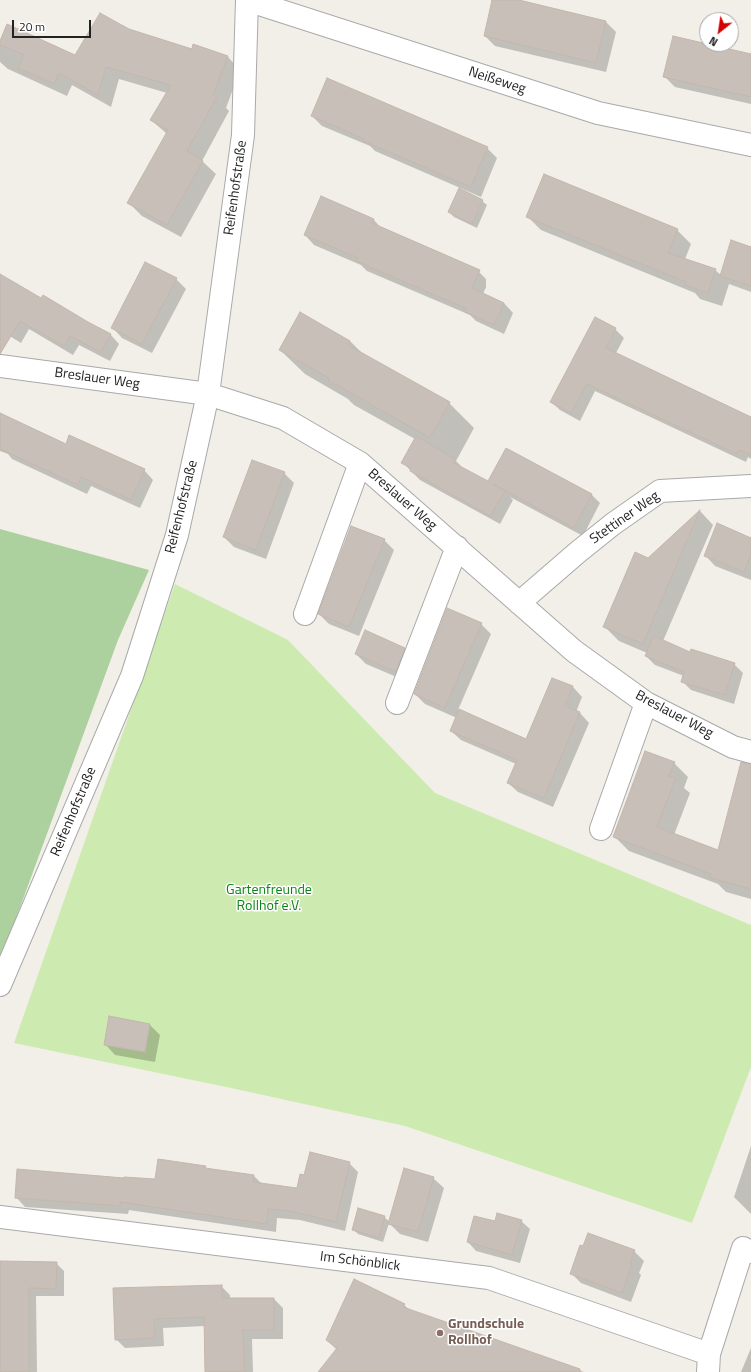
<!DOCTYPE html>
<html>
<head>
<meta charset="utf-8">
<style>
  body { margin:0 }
  #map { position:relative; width:751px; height:1372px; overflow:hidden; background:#f2efe9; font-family:"Titillium Web",sans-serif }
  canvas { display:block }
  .north { position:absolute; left:699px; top:12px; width:40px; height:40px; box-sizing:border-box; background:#fff; border:1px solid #a7a7a7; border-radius:50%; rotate:210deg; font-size:11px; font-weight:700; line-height:16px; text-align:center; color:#222 }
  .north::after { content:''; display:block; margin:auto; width:14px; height:18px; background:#d40000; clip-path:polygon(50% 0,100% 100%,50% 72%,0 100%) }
  .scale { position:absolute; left:12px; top:20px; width:79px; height:18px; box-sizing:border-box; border:2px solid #222; border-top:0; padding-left:5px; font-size:12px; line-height:14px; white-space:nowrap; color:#222; -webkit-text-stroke:3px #fff; paint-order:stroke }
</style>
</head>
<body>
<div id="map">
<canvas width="751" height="1372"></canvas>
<div class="north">N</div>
<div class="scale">20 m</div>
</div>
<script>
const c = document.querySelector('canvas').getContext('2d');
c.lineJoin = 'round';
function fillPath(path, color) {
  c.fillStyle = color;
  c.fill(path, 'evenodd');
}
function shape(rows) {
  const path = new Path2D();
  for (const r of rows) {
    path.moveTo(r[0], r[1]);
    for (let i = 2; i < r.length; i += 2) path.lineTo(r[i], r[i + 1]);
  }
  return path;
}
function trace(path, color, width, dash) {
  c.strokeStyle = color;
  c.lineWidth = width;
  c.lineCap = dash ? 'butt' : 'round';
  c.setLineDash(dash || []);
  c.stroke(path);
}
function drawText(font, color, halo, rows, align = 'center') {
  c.font = font + ' "Titillium Web",sans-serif';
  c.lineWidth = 3;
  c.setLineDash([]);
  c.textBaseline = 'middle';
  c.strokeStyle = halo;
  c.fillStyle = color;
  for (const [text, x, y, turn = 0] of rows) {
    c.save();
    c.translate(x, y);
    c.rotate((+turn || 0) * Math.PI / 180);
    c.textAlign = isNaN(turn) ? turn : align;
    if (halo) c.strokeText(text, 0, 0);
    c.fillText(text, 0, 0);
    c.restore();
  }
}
fillPath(shape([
  [175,584,288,640,435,793,751,925,751,1067,692,1223,405,1126,231,1088,14,1043]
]), '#cdebb0');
fillPath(shape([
  [0,529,149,570,118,640,0,962]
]), '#add19e');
fillPath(shape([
  [493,0,515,0,606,22,616,32,606,72,495,46,485,36],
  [128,30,193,50,227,56,240,70,226,108,229,111,202,161,216,174,181,237,142,216,129,203,167,134,151,120,167,93,119,79,111,107,72,85,67,96,8,69,0,62,0,43,76,57],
  [751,54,751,104,675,87,665,77],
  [312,116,487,148,497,158,481,197,375,151,370,146,322,126],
  [321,197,374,220,382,229,476,269,486,279,486,287,483,294,504,303,513,313,504,334,476,321,470,315,367,271,361,265,314,245,305,235],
  [482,201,487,205,477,228,454,217,449,212],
  [527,216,677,230,691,244,685,259,715,270,721,275,751,248,751,292,729,284,722,306,700,299,695,293,541,230],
  [0,275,42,299,110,334,119,344,110,361,79,345,73,355,29,329,21,343,0,330],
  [176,279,186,289,152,353,122,338,112,327],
  [300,313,350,341,363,354,449,403,474,428,456,461,464,469,488,483,591,494,600,503,583,536,510,497,513,500,500,524,420,480,402,462,415,439,354,405,348,399,305,374,280,350],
  [615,329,624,338,616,353,751,418,751,459,748,457,746,462,595,391,580,421,560,410,551,402],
  [0,414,66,445,144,470,153,480,140,508,91,486,87,494,12,459,8,454,0,451],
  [284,473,294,483,266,559,234,547,224,537],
  [700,511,713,525,663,641,691,653,734,664,743,673,734,704,691,690,682,681,684,676,655,665,646,656,647,653,619,641,605,627,649,559],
  [751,539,751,580,715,566,705,555],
  [384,540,394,550,359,636,329,624,319,614],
  [481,624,491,634,458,710,526,740,552,679,573,687,582,697,576,712,580,713,589,723,553,807,518,792,508,783,516,764,461,740,451,731,457,718,425,704,415,694],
  [404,648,414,659,406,681,366,664,356,654],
  [674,763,688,777,684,788,690,793,674,835,718,851,751,789,751,899,726,892,718,884,629,851,615,837],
  [150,1025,160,1035,155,1062,115,1055,105,1044],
  [751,1146,751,1214,734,1197],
  [349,1163,358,1172,345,1231,300,1220,277,1218,276,1232,129,1210,128,1214,25,1207,16,1197,125,1180,156,1180,205,1167,208,1170,254,1176,262,1184,297,1189,305,1176],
  [433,1178,444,1188,428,1242,400,1234,389,1223,383,1242,358,1234,353,1229,384,1217,390,1222],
  [521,1221,530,1229,520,1263,476,1251,468,1242,496,1222],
  [634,1251,644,1261,639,1273,641,1275,631,1302,581,1283,571,1273],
  [1,1262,56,1263,64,1271,64,1296,36,1296,37,1372,0,1372],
  [221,1286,230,1295,230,1299,274,1299,283,1308,283,1339,252,1339,253,1372,206,1372,205,1326,163,1328,164,1346,125,1348,116,1339,114,1289],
  [404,1305,411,1311,584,1372,319,1372,337,1350,327,1340],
  [751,1348,751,1372,741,1372]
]), '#0003');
const building = shape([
  [492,0,519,0,606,21,596,63,484,36,492,0],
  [100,13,129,29,192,49,193,44,228,56,213,95,217,97,187,151,203,161,167,225,127,203,168,130,150,120,171,85,106,67,98,95,59,73,54,84,18,68,24,55,0,45,0,41,7,24,75,55,100,13],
  [673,36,751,54,751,97,663,77,673,36],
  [327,78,488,147,471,187,363,141,364,139,311,116,327,78],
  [544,174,678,229,668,253,716,269,708,293,685,285,686,282,526,217,544,174],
  [459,188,483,200,472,224,448,212,459,188],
  [321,196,374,219,372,223,480,270,472,288,504,303,494,325,465,312,467,309,356,261,358,258,304,235,321,196],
  [731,240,751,247,751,286,720,276,731,240],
  [145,262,177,278,142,344,111,328,145,262],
  [0,274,41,298,43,295,88,322,111,334,101,352,70,336,64,346,20,321,0,354,0,274],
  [300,312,350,341,348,345,450,402,430,438,328,380,329,378,279,350,300,312],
  [595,317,616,328,606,348,751,417,751,455,739,450,737,454,587,384,571,413,550,402,595,317],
  [0,413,66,444,69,435,145,469,131,500,81,477,78,485,0,449,0,413],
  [416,436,455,459,454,463,488,481,506,448,592,494,574,528,493,484,505,491,490,516,410,471,411,468,401,463,416,436],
  [252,460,285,472,256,550,223,537,252,460],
  [700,510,643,644,603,627,635,552,648,558,700,510],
  [717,523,751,538,751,554,744,572,704,556,717,523],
  [351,526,385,539,349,627,318,614,351,526],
  [447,608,482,623,445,708,414,694,447,608],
  [365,630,405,648,396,672,355,654,365,630],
  [654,636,690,652,691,649,735,663,725,695,681,682,684,672,645,656,654,636],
  [552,678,573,686,565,706,580,712,544,798,507,783,517,760,450,731,459,709,526,739,552,678],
  [645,751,675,762,669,776,676,778,657,827,718,850,741,762,751,764,751,889,710,878,711,874,613,837,645,751],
  [109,1016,150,1024,145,1052,104,1045,109,1016],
  [310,1152,350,1162,336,1222,290,1211,268,1209,267,1224,120,1202,120,1206,15,1198,17,1169,124,1178,124,1177,155,1179,158,1159,206,1166,205,1168,254,1175,253,1182,297,1188,300,1174,304,1175,310,1152],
  [404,1168,434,1177,418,1232,388,1224,404,1168],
  [358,1208,385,1216,379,1238,352,1230,358,1208],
  [497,1213,522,1220,512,1255,467,1242,474,1216,495,1221,497,1213],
  [588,1233,635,1250,630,1263,632,1264,622,1293,570,1274,580,1245,583,1246,588,1233],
  [0,1261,57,1262,56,1289,29,1288,29,1372,0,1372,0,1261],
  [354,1279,405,1304,403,1307,580,1369,580,1372,318,1372,337,1348,326,1340,354,1279],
  [222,1285,222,1298,274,1298,274,1330,243,1330,245,1372,205,1372,204,1317,154,1319,155,1338,115,1340,113,1288,222,1285]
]);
fillPath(building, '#c7bfb8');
trace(building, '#c4b6ab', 1);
const minor = shape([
  [247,0,598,113,751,145],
  [0,366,208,394,283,418,360,463,574,651,646,703,733,747,751,752],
  [519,603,578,552,613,524,660,491,751,486],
  [305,614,360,463],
  [397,703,457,547],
  [601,829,646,703],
  [0,985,132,676,177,535,208,394,243,135,247,0],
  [0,1217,489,1278,709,1354],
  [708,1372,709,1354,743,1248,751,1252]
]);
trace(minor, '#a9a9a9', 24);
trace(minor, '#fff', 22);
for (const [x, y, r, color] of [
  [440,1333,4,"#8d6e63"]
]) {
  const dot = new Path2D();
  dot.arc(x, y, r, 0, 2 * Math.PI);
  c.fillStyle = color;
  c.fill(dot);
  trace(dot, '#fff', 1.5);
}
drawText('14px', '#222', '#fff', [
  ["Neißeweg",497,81,18],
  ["Reifenhofstraße",236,188,-82],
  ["Breslauer Weg",97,379,8],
  ["Breslauer Weg",402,500,41],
  ["Reifenhofstraße",182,507,-76],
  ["Stettiner Weg",625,518,-35],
  ["Breslauer Weg",674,715,28],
  ["Reifenhofstraße",74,812,-67],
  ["Im Schönblick",360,1262,7]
]);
drawText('14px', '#0c8416', '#fff', [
  ["Gartenfreunde",269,891],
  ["Rollhof e.V.",269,907]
]);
drawText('bold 14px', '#785e54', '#fff', [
  ["Grundschule",448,1325],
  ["Rollhof",448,1341]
], 'left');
</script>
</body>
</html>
